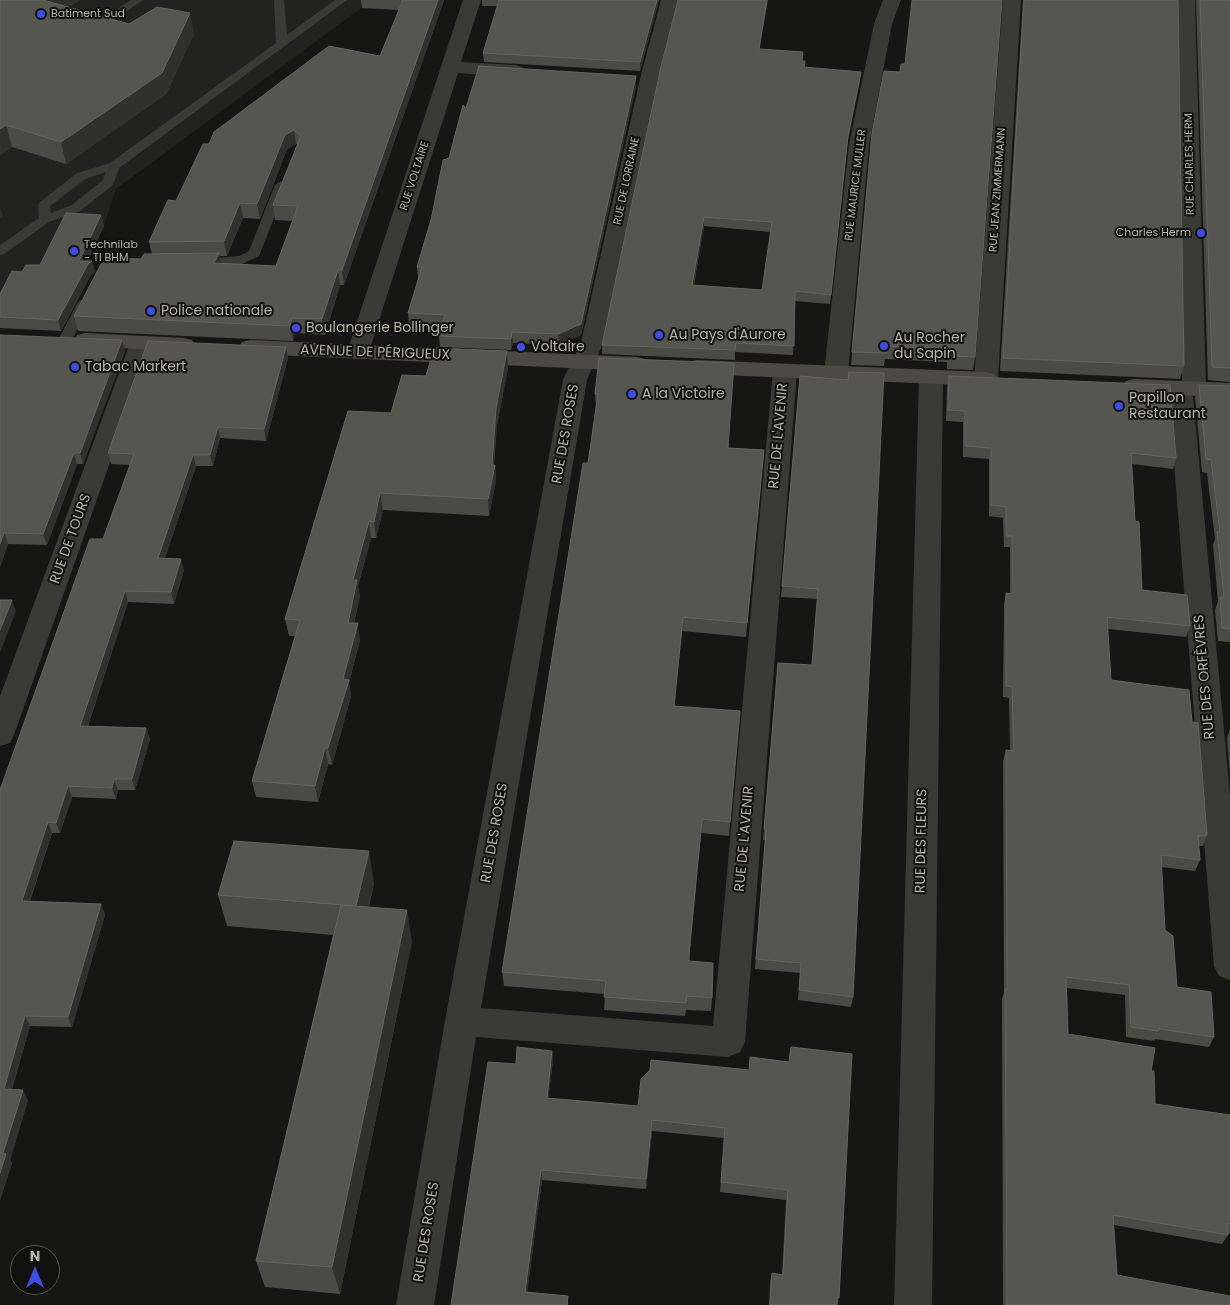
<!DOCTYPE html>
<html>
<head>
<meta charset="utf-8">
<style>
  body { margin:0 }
  #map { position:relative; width:1230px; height:1305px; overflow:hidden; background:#161614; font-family:Poppins,sans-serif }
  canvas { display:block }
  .north { position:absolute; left:10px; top:1245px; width:50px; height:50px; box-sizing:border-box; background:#11110f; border:1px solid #53524c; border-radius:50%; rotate:0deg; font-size:14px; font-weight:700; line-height:20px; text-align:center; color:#b5b4a7 }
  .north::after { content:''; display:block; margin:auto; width:18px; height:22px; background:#3a4ee8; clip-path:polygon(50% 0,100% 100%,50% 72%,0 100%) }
</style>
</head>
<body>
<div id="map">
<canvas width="1230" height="1305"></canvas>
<div class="north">N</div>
</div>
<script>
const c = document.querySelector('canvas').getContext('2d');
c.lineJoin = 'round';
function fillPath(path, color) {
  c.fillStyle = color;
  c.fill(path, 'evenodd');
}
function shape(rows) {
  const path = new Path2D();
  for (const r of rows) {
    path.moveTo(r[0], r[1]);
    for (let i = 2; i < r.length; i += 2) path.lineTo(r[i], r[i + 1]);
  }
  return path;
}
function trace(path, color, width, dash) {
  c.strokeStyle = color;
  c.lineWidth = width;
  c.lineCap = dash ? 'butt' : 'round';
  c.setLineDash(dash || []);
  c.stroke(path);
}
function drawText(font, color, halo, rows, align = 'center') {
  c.font = font + ' Poppins,sans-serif';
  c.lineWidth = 4;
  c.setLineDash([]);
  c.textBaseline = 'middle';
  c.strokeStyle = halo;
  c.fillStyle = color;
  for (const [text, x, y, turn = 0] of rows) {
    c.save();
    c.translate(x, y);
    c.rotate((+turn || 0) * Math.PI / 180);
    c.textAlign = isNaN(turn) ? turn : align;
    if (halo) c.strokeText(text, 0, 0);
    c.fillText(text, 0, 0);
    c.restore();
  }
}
fillPath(shape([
  [0,0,372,0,116,189,104,226,59,322,0,320]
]), '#222320');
fillPath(shape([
  [131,0,143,0,98,31,90,31,89,29,90,27,131,0],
  [274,0,284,0,287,35,335,0,347,0,119,168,113,185,80,211,49,222,4,254,0,255,0,245,39,218,38,205,40,202,77,173,110,163,276,43,274,0],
  [106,172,103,180,72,205,51,213,50,206,85,179,106,172],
  [281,181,287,185,259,256,242,264,194,266,193,263,194,260,239,256,249,251,275,185,281,181],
  [85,298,92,302,72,340,65,344,60,343,58,340,78,302,85,298]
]), '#3a3b35');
fillPath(shape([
  [463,0,481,0,461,62,516,65,523,67,525,71,523,75,516,77,458,73,369,352,366,357,358,359,350,357,347,352,463,0],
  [661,0,679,0,658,79,603,343,587,380,481,1008,713,1026,773,371,777,366,785,364,793,366,797,371,745,1042,740,1052,728,1057,476,1037,434,1305,396,1305,445,1021,563,380,581,343,640,79,661,0],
  [883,0,901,0,892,24,869,145,848,373,844,378,836,380,828,378,824,373,849,145,874,24,883,0],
  [1003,0,1021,0,998,379,994,384,986,386,978,384,974,379,1003,0],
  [1177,0,1195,0,1206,389,1202,394,1193,396,1230,795,1230,980,1219,976,1214,966,1168,388,1172,383,1182,381,1177,0],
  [141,336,149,338,152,343,14,735,10,743,0,746,0,696,130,343,133,338,141,336],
  [931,370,939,372,943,377,932,1305,894,1305,919,377,923,372,931,370]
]), '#3a3b35');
fillPath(shape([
  [85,333,184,338,192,340,195,345,192,350,184,352,77,345,74,340,77,335,85,333],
  [250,340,637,357,645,359,649,364,645,369,637,371,250,354,242,352,239,347,242,342,250,340],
  [697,360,986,372,994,374,998,379,994,384,986,386,697,374,689,372,685,367,689,362,697,360],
  [1134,379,1230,383,1230,397,1134,393,1126,391,1122,386,1126,381,1134,379]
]), '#4b4a44');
fillPath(shape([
  [0,0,69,7,129,24,194,34,166,94,66,164,12,147,0,155],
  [361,0,444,0,344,285,340,285,325,335,295,333,293,341,78,331,74,316,141,259,152,254,149,242,176,201,209,144,380,56,399,10,362,8],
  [296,144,297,145,273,205,275,220,293,221,276,266,220,263,219,256,227,256,243,218,260,219,287,149],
  [482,0,659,0,640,71,484,62,483,53,498,6,482,6],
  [678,0,768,0,759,49,803,52,802,61,804,67,860,81,847,145,830,304,795,301,793,355,735,352,735,360,602,354,602,345],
  [704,226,771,232,762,290,694,285],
  [1023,0,1178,0,1184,366,1180,379,1000,371],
  [1196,0,1230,0,1230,382,1208,380],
  [905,64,975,357,973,370,947,369,947,362,885,359,884,366,851,365,871,145,900,72],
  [636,76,636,86,581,335,559,345,513,343,511,350,440,347,439,336,442,326,409,324,408,313,419,278,418,278,417,267,449,158,466,108],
  [101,215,104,226,87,261,92,261,95,272,91,275,61,331,0,328,0,294,22,272,40,265],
  [0,335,125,351,83,464,77,464,47,545,8,544,0,567],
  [286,347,288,358,266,441,220,438,213,466,196,466,165,558,184,570,174,604,128,602,88,726,146,728,150,739,135,790,118,790,116,799,72,797,60,833,52,833,30,901,101,904,105,915,72,1027,30,1026,12,1089,28,1100,10,1160,12,1163,0,1200,0,790,103,539,130,465,111,464,108,453],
  [507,351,508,368,497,425,494,465,495,465,496,481,489,516,383,510,376,538,371,538,358,586,360,597,354,623,360,640,349,683,351,696,332,765,328,764,318,802,256,797,252,781,295,636,289,636,285,619,391,413,426,376],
  [599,358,728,448,764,450,746,637,682,631,674,706,740,711,729,836,701,833,689,959,689,961,712,998,711,1011,686,1010,685,1016,604,1010,605,994,504,986,502,972,588,463,596,408,595,394],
  [800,376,853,997,851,1007,798,1000,800,973,755,969,765,840,763,840,778,663,812,665,817,599,781,597],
  [949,376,1176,458,1173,469,1132,464,1135,521,1142,590,1190,626,1186,637,1108,629,1111,680,1192,722,1207,835,1203,846,1198,846,1200,860,1195,871,1161,867,1165,930,1177,987,1214,1037,1209,1047,1155,1039,1154,1041,1126,1037,1125,995,1067,988,1068,1034,1151,1071,1155,1104,1230,1115,1230,1234,1227,1233,1228,1235,1222,1244,1114,1225,1117,1275,1230,1305,1003,1305,1002,999,1004,992,1003,761,1006,750,1010,751,1009,698,1003,697,1004,604,1006,593,1010,594,1010,547,1004,547,1003,518,989,516,989,459,963,457,963,422,946,421,947,387],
  [1199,385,1230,386,1230,642,1218,641,1215,610,1218,601,1213,545,1215,539,1207,473,1202,472,1195,397],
  [1230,729,1230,775,1227,738],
  [374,883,369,907,412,941,340,1294,265,1287,256,1261,333,935,227,926,218,895],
  [791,1047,839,1298,837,1305,769,1305,770,1282,772,1273,782,1275,786,1200,720,1192,724,1138,652,1131,646,1189,542,1180,527,1292,568,1296,568,1305,451,1305,516,1064,552,1051,553,1061,548,1098,638,1106,749,1070,789,1062]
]), '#4a4b45');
fillPath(shape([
  [42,0,80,0,48,21],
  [438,0,444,0,344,285,342,270],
  [657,0,659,0,640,71,640,62],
  [767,0,768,0,758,58,759,49],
  [190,13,194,34,166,94,66,164,61,142],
  [861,72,860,81,847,145,848,136],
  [636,76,636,86,581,335,559,345,558,334],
  [6,125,12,147,0,155,0,129],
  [294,130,296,144,287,149,260,219,257,204,285,135],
  [240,203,243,218,227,256,224,241],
  [0,207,3,216,0,218],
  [101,215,104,226,82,272,79,261],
  [704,217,704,226,692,294,692,285],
  [219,253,222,268,214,263],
  [92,261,95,272,91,275,61,331,58,320,88,264],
  [338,270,340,285,325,335,322,319],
  [292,318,295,333,293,341,290,326],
  [512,332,513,343,511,350,511,339],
  [122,340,125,351,83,464,80,453],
  [286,347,288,358,266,441,264,429],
  [507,351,508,368,497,425,493,470,495,465,496,481,489,516,488,499,492,465,496,408],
  [218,427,220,438,213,466,210,455],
  [74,453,77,464,47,545,43,534],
  [193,455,196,466,161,570,158,558],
  [380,493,383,510,376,538,374,522],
  [369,521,371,538,358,586,360,597,350,639,348,623,353,580],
  [4,533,8,544,0,567,0,544],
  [181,559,184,570,174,604,171,592],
  [125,591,128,602,84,737,80,726],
  [12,600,16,611,0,653,0,630],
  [683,617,682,631,673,720,674,706],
  [358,623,360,640,349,683,351,696,332,765,328,748,343,679],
  [146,728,150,739,135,790,132,779],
  [325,748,328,764,318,802,315,786],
  [114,779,118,790,116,799,112,788],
  [68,786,72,797,60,833,56,823],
  [702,819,701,833,688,967,689,954],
  [48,822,52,833,26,911,22,901],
  [369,851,374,883,362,937,356,906],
  [101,904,105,915,72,1027,68,1017],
  [407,910,412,941,340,1294,332,1267],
  [25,1016,30,1026,9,1098,4,1089],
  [552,1051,553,1061,547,1108,547,1098],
  [23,1090,28,1100,10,1160,12,1163,0,1200,0,1173,3,1153],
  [652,1120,652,1131,646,1189,646,1179],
  [541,1170,542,1180,526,1301,525,1292]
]), '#30312d');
const building = shape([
  [0,0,43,0,129,24,157,7,190,13,162,73,61,142,6,125,0,129,0,0],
  [403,0,438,0,342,270,338,270,322,319,292,318,290,326,74,316,101,264,115,258,141,259,144,254,219,253,214,263,276,266,298,206,273,205,301,136,294,130,285,135,257,204,240,203,224,241,149,242,168,200,176,201,203,144,209,144,214,132,329,46,380,56,403,0],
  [499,0,657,0,640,62,483,53,499,0],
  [678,0,767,0,759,49,803,52,802,61,805,61,804,67,861,72,848,136,831,295,795,291,794,346,736,343,735,350,602,345,660,71,678,0],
  [704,217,772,222,762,290,692,285,704,217],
  [912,0,1002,0,975,357,949,356,949,349,886,346,886,353,852,352,872,133,884,71,900,72,901,64,905,64,912,0],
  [1024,0,1178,0,1184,366,1003,358,1024,0],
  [1200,0,1230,0,1230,368,1212,367,1200,0],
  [479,66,636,76,581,324,558,334,512,332,511,339,439,336,445,315,408,313,422,267,417,267,431,220,443,160,449,158,463,105,466,108,479,66],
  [66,213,101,215,79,261,92,261,88,264,58,320,0,317,0,294,12,271,22,272,26,265,40,265,66,213],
  [0,335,122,340,80,453,74,453,43,534,4,533,0,544,0,335],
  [148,341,286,347,264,429,218,427,210,455,193,455,158,558,181,559,171,592,125,591,80,726,146,728,132,779,114,779,112,788,68,786,56,823,48,822,22,901,101,904,68,1017,25,1016,4,1089,23,1090,3,1153,6,1154,0,1173,0,790,90,539,103,539,134,454,108,453,148,341],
  [434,348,507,351,496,408,492,465,495,465,488,499,380,493,374,522,369,521,353,580,357,580,348,623,358,623,343,679,349,680,328,748,325,748,315,786,252,781,300,620,285,619,348,411,391,413,402,375,426,376,434,348],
  [599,358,734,363,728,448,764,450,747,623,683,617,674,706,740,711,730,822,702,819,689,954,689,961,713,963,712,998,687,996,686,1003,604,997,606,981,502,972,583,463,588,463,598,394,595,394,599,358],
  [849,372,884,373,853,997,799,990,801,963,756,959,766,830,764,829,778,663,812,665,818,589,782,586,800,376,848,380,849,372],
  [949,376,1170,385,1176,458,1131,453,1135,521,1139,522,1142,590,1187,595,1190,626,1107,617,1111,680,1189,690,1192,722,1198,723,1207,835,1198,836,1200,860,1161,855,1165,930,1173,936,1177,987,1211,992,1214,1037,1159,1029,1158,1031,1131,1027,1129,985,1066,977,1068,1034,1155,1048,1151,1071,1154,1071,1155,1104,1230,1115,1230,1224,1227,1223,1228,1235,1113,1215,1117,1275,1230,1296,1230,1305,1007,1305,1005,989,1007,989,1006,750,1014,751,1012,687,1006,686,1006,593,1013,594,1012,536,1006,536,1006,507,991,505,991,448,965,446,965,411,948,410,949,376],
  [1199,385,1230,386,1230,629,1222,628,1220,597,1224,597,1217,532,1220,532,1211,460,1206,459,1199,385],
  [0,600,12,600,0,630,0,600],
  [234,841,369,851,356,906,218,895,234,841],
  [341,905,407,910,332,1267,256,1261,341,905],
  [517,1047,552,1051,547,1098,638,1106,641,1079,650,1070,651,1060,749,1070,750,1057,789,1062,791,1047,852,1054,839,1298,837,1297,837,1305,770,1305,772,1273,783,1275,788,1190,721,1182,725,1128,652,1120,646,1179,541,1170,525,1292,568,1296,567,1305,451,1305,488,1062,516,1064,517,1047]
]);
fillPath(building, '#565650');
trace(building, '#64655e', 1);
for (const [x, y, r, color] of [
  [41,14,5,"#3a4ee8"],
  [1201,233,5,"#3a4ee8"],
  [74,251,5,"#3a4ee8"],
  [151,311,5,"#3a4ee8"],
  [296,328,5,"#3a4ee8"],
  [659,335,5,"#3a4ee8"],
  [884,346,5,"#3a4ee8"],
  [521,347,5,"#3a4ee8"],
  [75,367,5,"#3a4ee8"],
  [632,394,5,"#3a4ee8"],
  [1119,406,5,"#3a4ee8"]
]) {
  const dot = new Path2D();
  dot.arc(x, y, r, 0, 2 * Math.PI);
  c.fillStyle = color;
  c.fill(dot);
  trace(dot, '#11110f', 2);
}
drawText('11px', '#b5b4a7', '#11110f', [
  ["Batiment Sud",51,14],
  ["Charles Herm",1191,233,"right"],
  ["Technilab",84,245],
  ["- TI BHM",84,258]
], 'left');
drawText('11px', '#b5b4a7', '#11110f', [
  ["RUE CHARLES HERM",1190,164,-91],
  ["RUE VOLTAIRE",415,176,-72],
  ["RUE DE LORRAINE",627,181,-78],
  ["RUE MAURICE MULLER",856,185,-83],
  ["RUE JEAN ZIMMERMANN",998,190,-86]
]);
drawText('14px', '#b5b4a7', '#11110f', [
  ["Police nationale",161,311],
  ["Boulangerie Bollinger",306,328],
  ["Au Pays d'Aurore",669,335],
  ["Au Rocher",894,338],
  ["du Sapin",894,354],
  ["Voltaire",531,347],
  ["Tabac Markert",85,367],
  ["A la Victoire",642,394],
  ["Papillon",1129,398],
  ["Restaurant",1129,414]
], 'left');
drawText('14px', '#b5b4a7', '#11110f', [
  ["AVENUE DE PÉRIGUEUX",375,353,2],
  ["RUE DES ROSES",566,434,-80],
  ["RUE DE L'AVENIR",779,436,-85],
  ["RUE DE TOURS",71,539,-70],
  ["RUE DES ORFÈVRES",1205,677,-95],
  ["RUE DES ROSES",495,833,-80],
  ["RUE DE L'AVENIR",745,839,-85],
  ["RUE DES FLEURS",922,841,-89],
  ["RUE DES ROSES",427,1232,-81]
]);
</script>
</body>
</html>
